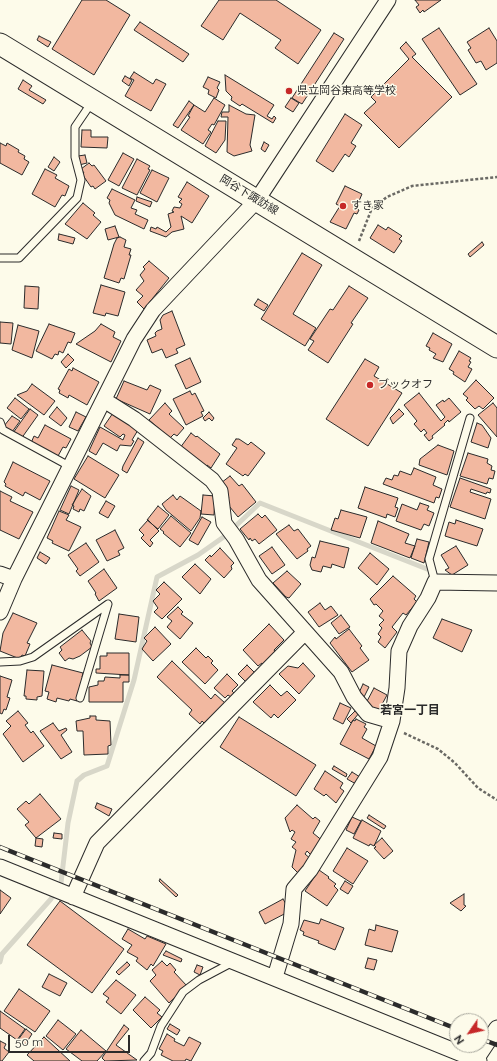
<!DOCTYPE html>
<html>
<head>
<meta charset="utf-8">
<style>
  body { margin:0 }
  #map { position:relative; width:497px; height:1061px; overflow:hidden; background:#fdfbea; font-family:Raleway,sans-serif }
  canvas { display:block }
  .north { position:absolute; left:449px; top:1013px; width:40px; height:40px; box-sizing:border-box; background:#fdfbea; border:1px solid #a9a89e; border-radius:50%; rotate:236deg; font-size:11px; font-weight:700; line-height:16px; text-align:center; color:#2b2b2b }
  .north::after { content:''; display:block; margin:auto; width:14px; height:18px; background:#c62828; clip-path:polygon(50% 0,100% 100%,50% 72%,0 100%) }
  .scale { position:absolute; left:8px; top:1035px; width:122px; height:18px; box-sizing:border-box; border:2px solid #2b2b2b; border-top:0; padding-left:5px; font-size:12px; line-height:14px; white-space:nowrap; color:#2b2b2b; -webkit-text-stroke:3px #fdfbea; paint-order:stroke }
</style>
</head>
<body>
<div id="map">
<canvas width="497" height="1061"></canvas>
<div class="north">N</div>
<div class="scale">50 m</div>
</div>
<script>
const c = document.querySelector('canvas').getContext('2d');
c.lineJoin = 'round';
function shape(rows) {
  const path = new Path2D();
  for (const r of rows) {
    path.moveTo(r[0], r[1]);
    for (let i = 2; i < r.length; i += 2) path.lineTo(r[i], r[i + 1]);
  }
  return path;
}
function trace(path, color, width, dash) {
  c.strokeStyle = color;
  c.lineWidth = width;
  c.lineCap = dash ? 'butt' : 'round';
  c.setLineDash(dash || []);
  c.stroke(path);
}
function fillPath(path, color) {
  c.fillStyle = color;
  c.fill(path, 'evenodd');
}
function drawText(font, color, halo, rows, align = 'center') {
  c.font = font + ' Raleway,"Noto Sans JP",sans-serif';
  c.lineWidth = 3;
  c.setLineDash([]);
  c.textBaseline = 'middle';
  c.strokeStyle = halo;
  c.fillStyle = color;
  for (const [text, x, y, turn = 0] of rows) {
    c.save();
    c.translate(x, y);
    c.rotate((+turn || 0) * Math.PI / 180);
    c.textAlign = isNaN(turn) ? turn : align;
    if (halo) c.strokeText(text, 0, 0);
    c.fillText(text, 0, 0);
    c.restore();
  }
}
trace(shape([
  [0,962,2,954,51,899,61,883,68,823,77,781,84,775,107,766,134,680,157,577,198,555,225,536,260,503,427,569]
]), '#d8d7c9', 5);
const building = shape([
  [82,0,106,0,130,15,94,75,52,49,82,0],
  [219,0,276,0,321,30,298,64,275,48,281,40,240,13,223,40,201,26,219,0],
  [415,0,441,0,424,12,423,10,420,13,416,7,419,5,415,0],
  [140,22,189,54,183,62,134,30,140,22],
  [439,28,477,84,460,95,422,39,439,28],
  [489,28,497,41,497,63,486,70,481,61,476,63,468,50,471,48,467,42,489,28],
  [334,33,344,39,302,104,292,98,334,33],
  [39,36,51,42,48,47,37,40,39,36],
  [406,42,416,54,412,57,452,97,399,148,364,113,376,102,371,97,409,59,400,48,406,42],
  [134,72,153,84,156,79,166,84,151,111,125,96,134,80,130,78,134,72],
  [225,75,274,105,267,116,272,119,274,116,276,118,273,123,242,104,240,106,231,100,232,97,226,91,225,75],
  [125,76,132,80,129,86,122,81,125,76],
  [208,77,220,82,217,88,219,90,216,98,208,94,209,90,203,87,208,77],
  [23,80,32,86,29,90,46,100,43,104,18,89,23,80],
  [214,98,225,105,214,125,212,124,208,130,211,132,203,144,181,130,190,117,188,116,194,105,205,112,214,98],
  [291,98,299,103,293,112,285,107,291,98],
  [189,101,194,105,178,128,173,125,189,101],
  [229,105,246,114,255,115,250,145,252,151,234,156,227,152,228,117,221,117,222,112,229,112,229,105],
  [345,114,362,125,351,143,356,146,349,157,345,154,333,172,316,161,345,114],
  [218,121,226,121,225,140,216,153,205,146,218,121],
  [82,130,91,130,91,137,108,137,107,148,81,147,82,130],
  [264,142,269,145,265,152,261,149,264,142],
  [0,143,6,146,7,143,19,150,18,152,25,156,24,159,29,162,22,175,0,163,0,143],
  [123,153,134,159,119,186,108,180,123,153],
  [85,155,87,163,79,165,78,156,85,155],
  [54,157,60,162,54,171,48,167,54,157],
  [137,159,150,166,148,169,150,170,137,195,122,188,137,159],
  [89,163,92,166,94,165,106,181,95,189,93,186,91,187,82,174,84,173,81,169,89,163],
  [45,169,57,175,55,178,69,186,65,196,62,195,55,207,32,194,45,169],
  [152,170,169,178,157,202,140,193,152,170],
  [187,182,209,196,192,223,181,216,184,229,172,232,166,237,150,231,151,227,156,229,157,227,166,232,171,227,168,214,174,212,172,211,174,207,180,208,182,204,179,202,182,199,178,197,187,182],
  [345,186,362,194,356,208,359,210,357,214,354,213,346,229,330,222,340,206,336,204,345,186],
  [112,189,135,200,131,208,137,210,135,214,148,220,144,229,115,215,109,203,110,200,107,198,112,189],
  [137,197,152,202,150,207,136,201,137,197],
  [83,203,95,213,93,215,101,222,87,239,65,224,83,203],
  [378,225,386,230,388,227,402,236,399,239,402,241,394,253,370,238,378,225],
  [115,226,119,237,108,240,105,229,115,226],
  [59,234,75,238,73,244,58,240,59,234],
  [120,237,126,240,124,247,131,249,129,255,131,255,124,279,121,278,119,283,104,278,114,244,117,238,120,237],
  [482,242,484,245,470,257,468,254,482,242],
  [302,253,322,265,293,314,316,328,305,346,261,319,302,253],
  [149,261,169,278,144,309,137,302,143,296,136,290,144,281,140,275,145,269,143,267,149,261],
  [101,285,125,292,118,316,106,313,105,316,93,313,101,285],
  [25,286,39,287,38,309,24,308,25,286],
  [349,286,368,298,351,323,353,324,328,363,308,350,314,341,310,339,330,309,333,310,349,286],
  [258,299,268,305,264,311,254,305,258,299],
  [172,311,185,345,176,349,178,353,166,358,162,349,152,353,147,340,156,336,155,333,157,331,162,329,160,320,163,315,172,311],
  [0,322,13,323,11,344,0,343,0,322],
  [49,324,75,333,71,343,68,342,63,353,59,351,58,355,55,354,52,359,36,351,49,324],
  [101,324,115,332,113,337,121,341,111,362,76,344,95,331,101,324],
  [18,325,39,331,32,358,12,350,18,325],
  [433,333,452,344,443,362,433,358,436,354,429,350,430,348,426,346,433,333],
  [459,351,471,358,469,361,471,362,468,367,472,369,465,382,453,374,454,372,449,369,459,351],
  [68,354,74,360,66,368,61,362,68,354],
  [190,358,201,382,186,389,175,365,190,358],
  [365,359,379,367,374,376,402,393,368,446,326,419,365,359],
  [73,368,99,382,87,405,69,395,68,398,59,393,60,390,58,389,69,369,72,371,73,368],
  [476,380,494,398,483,409,479,406,475,409,466,400,468,398,463,394,476,380],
  [124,381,147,390,150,385,161,390,150,414,116,399,124,381],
  [32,384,55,401,44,415,17,395,27,391,32,384],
  [190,391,192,395,195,393,204,411,201,412,203,416,186,425,173,399,190,391],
  [419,393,441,421,445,417,436,405,443,400,444,402,449,398,461,412,449,422,448,420,444,424,445,425,432,436,433,438,429,441,424,435,427,433,424,429,421,432,414,424,417,421,404,405,419,393],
  [15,398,29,409,21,419,7,408,15,398],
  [165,403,172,411,169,414,184,428,177,436,174,434,170,438,149,420,165,403],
  [493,403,497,408,497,437,478,415,493,403],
  [57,407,67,418,61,426,49,417,57,407],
  [30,409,38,415,21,439,13,433,30,409],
  [399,409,404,414,393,424,390,418,399,409],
  [76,412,86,417,78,431,69,427,76,412],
  [209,412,214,418,212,421,209,418,205,421,203,418,209,412],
  [113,413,138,430,132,440,134,441,131,446,120,445,117,451,103,443,96,455,89,451,100,427,123,440,125,435,123,434,120,437,104,426,113,413],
  [12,416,20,421,12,432,4,426,12,416],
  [477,423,482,425,491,438,488,448,471,442,477,423],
  [45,425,71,439,66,448,63,447,58,456,31,443,34,436,38,438,45,425],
  [191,433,196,437,197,436,220,454,211,468,207,465,206,467,180,448,191,433],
  [138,438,144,442,127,473,122,470,123,466,138,438],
  [236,439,239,439,248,445,251,442,265,453,248,476,245,474,243,476,226,464,237,448,232,445,236,439],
  [438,445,454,451,447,475,419,465,420,459,438,445],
  [468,453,488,459,487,463,492,466,491,470,495,471,493,479,489,478,487,484,460,476,468,453],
  [88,456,119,475,105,498,74,479,88,456],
  [13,462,50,481,40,500,25,492,23,496,5,486,6,484,4,482,13,462],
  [414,468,436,477,433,485,442,489,439,498,436,497,434,503,383,484,386,478,392,480,394,475,398,476,400,471,411,475,414,468],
  [230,476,239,486,242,484,256,502,238,517,225,501,229,498,222,489,221,483,230,476],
  [460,478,491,489,490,493,487,492,486,494,471,489,470,492,491,499,485,519,450,507,460,478],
  [71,486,79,490,69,514,60,510,71,486],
  [365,487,398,498,395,507,398,508,395,517,387,514,386,518,358,508,365,487],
  [82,489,91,496,84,511,80,509,79,512,73,509,74,506,72,505,82,489],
  [0,491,12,497,10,501,33,512,19,539,0,530,0,491],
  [173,495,177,500,180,496,201,511,200,518,191,531,166,510,162,504,173,495],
  [203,495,215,496,214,515,201,514,203,495],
  [106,501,115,506,108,518,99,513,106,501],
  [420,503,429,506,427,510,434,513,429,526,424,524,421,530,396,521,402,504,417,510,420,503],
  [158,506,169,515,158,529,147,520,158,506],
  [341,510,367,517,360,538,331,530,335,518,338,519,341,510],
  [59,511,69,515,66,520,81,527,69,551,52,543,53,541,47,538,59,511],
  [258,514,262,518,265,515,277,530,259,544,255,539,252,541,250,538,249,540,240,529,258,514],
  [171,516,191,533,180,547,163,533,164,532,160,529,171,516],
  [202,517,211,522,198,545,189,540,202,517],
  [148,520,159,531,150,540,153,543,150,547,141,538,144,535,139,530,148,520],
  [456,520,483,529,477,546,445,536,449,522,455,524,456,520],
  [378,521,409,534,405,543,415,546,410,558,371,543,378,521],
  [289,525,294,531,298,529,311,546,307,549,308,551,297,559,276,534,289,525],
  [115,530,124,548,118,551,120,555,107,561,96,540,115,530],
  [417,539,429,542,424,563,411,558,417,539],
  [320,541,349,548,344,568,332,564,331,568,323,566,321,572,312,570,310,565,312,557,315,558,320,541],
  [86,543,99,562,80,576,76,571,78,569,68,555,86,543],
  [456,546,468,565,452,575,445,570,449,568,441,555,456,546],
  [272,547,285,565,272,574,259,556,272,547],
  [220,548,234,563,231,566,232,569,224,578,205,560,210,555,211,557,220,548],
  [40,552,50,558,46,564,37,558,40,552],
  [370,553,389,569,377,585,358,568,370,553],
  [195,564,211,579,200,594,182,577,195,564],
  [104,569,117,588,99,601,95,594,96,593,88,581,104,569],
  [287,571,301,584,289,598,286,597,273,583,287,571],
  [393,576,416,596,414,599,417,602,406,615,403,613,392,627,397,632,385,648,378,642,381,637,378,634,382,628,379,625,384,620,379,616,383,611,376,604,374,605,370,599,393,576],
  [164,582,182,599,162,619,154,612,158,608,153,601,160,594,156,590,164,582],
  [320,603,325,610,331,606,338,615,319,627,308,612,320,603],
  [178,607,183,612,181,614,193,623,180,639,167,627,172,621,167,617,178,607],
  [13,613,37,623,27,643,30,644,25,656,22,655,20,659,0,651,3,633,13,613],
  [119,614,139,617,136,642,115,639,119,614],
  [341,615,350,627,339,634,331,623,341,615],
  [442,619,472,630,462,652,433,638,442,619],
  [269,624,284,640,274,650,276,653,264,665,262,663,258,666,243,650,269,624],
  [155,627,171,644,153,661,142,649,147,641,144,638,155,627],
  [349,629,362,646,360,648,369,660,352,672,330,643,335,637,336,639,349,629],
  [82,630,91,641,90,643,92,647,80,656,73,659,69,658,65,661,59,653,62,650,60,647,82,630],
  [196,648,206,658,208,656,213,661,211,663,218,670,205,684,182,662,196,648],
  [107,653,129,653,129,675,96,673,96,669,100,669,100,656,107,656,107,653],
  [172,661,211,699,215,694,225,703,204,723,202,721,200,724,189,714,192,710,157,677,172,661],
  [303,663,315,676,299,694,279,674,288,666,298,668,303,663],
  [52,665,83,673,82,677,84,677,77,701,70,699,69,701,57,698,56,702,47,699,49,692,45,691,52,665],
  [247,665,255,673,246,682,238,674,247,665],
  [27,670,44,671,42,696,37,697,37,700,26,699,26,696,24,696,27,670],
  [227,674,238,685,232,691,234,693,231,697,228,695,225,698,214,688,227,674],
  [120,675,129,675,129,682,123,682,123,702,89,702,89,687,98,685,98,681,104,681,105,677,120,678,120,675],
  [0,676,12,680,7,697,10,698,6,710,4,709,2,714,0,713,0,676],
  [363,684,369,687,364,697,358,695,363,684],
  [270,685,281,696,287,691,296,700,278,718,274,714,271,718,253,702,270,685],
  [374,688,387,695,378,712,365,705,374,688],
  [340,703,351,708,343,724,333,719,340,703],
  [356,710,359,713,351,723,347,719,356,710],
  [18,711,28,723,25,725,31,733,33,731,44,746,23,762,3,734,11,726,6,721,18,711],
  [90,716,96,716,96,720,110,721,111,745,108,746,108,754,84,755,83,731,77,731,76,721,90,718,90,716],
  [239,717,316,765,296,796,220,747,239,717],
  [356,719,366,724,364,727,367,729,362,738,376,746,369,759,340,744,353,720,355,721,356,719],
  [53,723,59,731,66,728,67,730,61,735,72,752,61,759,40,731,53,723],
  [334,766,347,774,346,777,332,769,334,766],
  [325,771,343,783,340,788,344,791,336,803,326,794,324,796,314,789,325,771],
  [352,772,360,777,356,784,347,779,352,772],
  [40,794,61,819,36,838,25,825,29,822,17,809,26,801,29,804,40,794],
  [97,803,112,809,109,816,95,808,97,803],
  [297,805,313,819,315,817,320,821,313,833,324,842,312,856,307,851,305,854,312,860,300,875,292,867,296,850,292,847,296,842,291,839,295,832,292,830,290,832,285,818,297,805],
  [369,815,386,826,384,829,367,818,369,815],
  [352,817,361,821,354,834,346,830,352,817],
  [362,820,381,831,374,846,370,844,369,846,353,838,362,820],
  [54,833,62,834,62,839,53,838,54,833],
  [36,838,43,839,42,847,35,846,36,838],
  [382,838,393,851,384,859,374,848,376,847,374,845,382,838],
  [347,848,368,861,353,884,333,871,347,848],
  [319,870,329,877,328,878,336,884,334,886,338,890,327,906,305,891,319,870],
  [160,879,178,895,176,897,159,881,160,879],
  [345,881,353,886,348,894,340,889,345,881],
  [0,890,11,898,0,914,0,890],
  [464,894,464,905,466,906,461,911,450,903,464,894],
  [283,899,290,911,265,924,259,912,283,899],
  [60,901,124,949,92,993,27,945,60,901],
  [321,919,344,928,335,950,318,943,319,941,303,935,304,932,300,930,304,920,319,924,321,919],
  [376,925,398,931,392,952,365,945,369,929,375,931,376,925],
  [128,929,145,939,147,936,166,944,153,966,151,964,147,970,136,961,138,958,127,952,132,945,122,939,128,929],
  [166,951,182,959,181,962,163,955,166,951],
  [368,958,377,960,374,970,365,968,368,958],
  [162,961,167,966,170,963,176,970,174,972,187,986,169,1003,150,981,156,975,152,970,162,961],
  [127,962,130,965,119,975,116,972,127,962],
  [197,965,203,967,200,975,194,972,197,965],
  [49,974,67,983,60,996,42,987,49,974],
  [116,980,136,995,121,1014,106,1002,109,998,103,994,116,980],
  [19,989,50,1011,35,1032,4,1011,19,989],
  [145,997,160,1010,157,1013,162,1017,151,1028,133,1010,145,997],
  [0,1011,25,1029,17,1040,0,1028,0,1011],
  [58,1020,76,1034,63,1050,46,1036,58,1020],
  [170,1024,180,1030,177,1035,167,1029,170,1024],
  [124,1025,129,1029,116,1045,137,1060,105,1061,102,1058,124,1025],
  [26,1029,32,1034,25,1045,18,1040,26,1029],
  [81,1030,106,1051,97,1061,82,1061,66,1049,81,1030],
  [167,1034,175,1039,174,1041,184,1046,189,1037,201,1043,191,1061,186,1059,185,1061,173,1061,161,1055,163,1051,159,1049,167,1034],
  [44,1037,70,1061,34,1061,27,1055,44,1037],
  [0,1041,6,1044,4,1048,9,1052,2,1061,0,1061,0,1041]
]);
fillPath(building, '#f2b8a0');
trace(building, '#2b2b2b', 1);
const service = shape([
  [0,258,19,258,77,198,81,180,75,157,75,127,92,102],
  [0,422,3,430,71,467],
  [435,582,429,559,470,418],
  [0,662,20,661,33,657,108,604,80,698],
  [144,1061,151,1053,161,1026,183,992,199,980,233,962]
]);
const minor = shape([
  [104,400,134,419,212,480,220,491,224,523,236,539,259,580,341,672,354,697,368,714,392,721],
  [0,574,14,579],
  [0,612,14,579,134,339,153,310,257,200,388,0],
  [0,867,479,1061],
  [73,897,97,843,305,632],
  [275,977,291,924,294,889,310,870,380,757,392,721,397,688,399,651,410,626,428,598,435,582,497,583],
  [475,1061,497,1028]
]);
const secondary = shape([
  [0,44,497,347]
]);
trace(service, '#2b2b2b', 9);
trace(minor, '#2b2b2b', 17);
trace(secondary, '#2b2b2b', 23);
trace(shape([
  [359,241,372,208,387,197,412,186,497,177],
  [404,733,438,749,455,763,478,788,497,800]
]), '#6a6964', 2.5, [3, 2]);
trace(service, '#fdfbea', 7);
trace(minor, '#fdfbea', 15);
trace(secondary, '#fdfbea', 21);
const rail = shape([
  [0,847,457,1029],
  [481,1039,497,1045]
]);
trace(rail, '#2b2b2b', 4.5);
trace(rail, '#fdfbea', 3, [9]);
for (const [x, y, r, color] of [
  [289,91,4,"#c62828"],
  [343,206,4,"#c62828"],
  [370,385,4,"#c62828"]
]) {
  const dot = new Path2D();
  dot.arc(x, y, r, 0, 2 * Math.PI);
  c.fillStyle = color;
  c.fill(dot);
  trace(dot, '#fdfbea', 1.5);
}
drawText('11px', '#2b2b2b', '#fdfbea', [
  ["県立岡谷東高等学校",297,91],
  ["すき家",351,206],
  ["ブックオフ",378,385]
], 'left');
drawText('11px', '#2b2b2b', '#fdfbea', [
  ["岡谷下諏訪線",249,195,31]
]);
drawText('bold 12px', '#2b2b2b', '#fdfbea', [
  ["若宮一丁目",410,710]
]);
</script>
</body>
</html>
